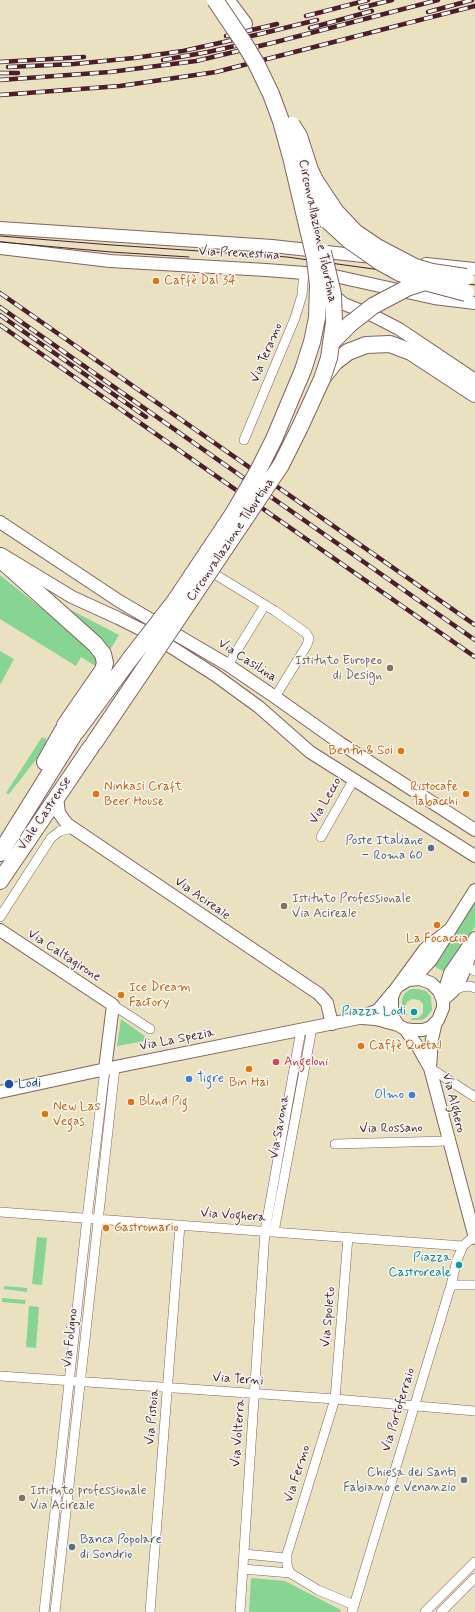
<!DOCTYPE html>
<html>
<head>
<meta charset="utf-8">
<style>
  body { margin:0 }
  canvas { display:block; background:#e9e1bf }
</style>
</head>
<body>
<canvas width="475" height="1612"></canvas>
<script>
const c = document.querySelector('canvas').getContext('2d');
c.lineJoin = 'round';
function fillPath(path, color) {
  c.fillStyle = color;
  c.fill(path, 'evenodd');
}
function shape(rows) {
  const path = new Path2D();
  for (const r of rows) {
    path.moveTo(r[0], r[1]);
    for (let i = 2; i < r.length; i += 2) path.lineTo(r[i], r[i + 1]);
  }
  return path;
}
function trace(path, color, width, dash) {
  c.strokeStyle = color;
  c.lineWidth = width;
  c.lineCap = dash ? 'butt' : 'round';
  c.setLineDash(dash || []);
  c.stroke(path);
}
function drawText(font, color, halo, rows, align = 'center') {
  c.font = font + ' Mynerve,sans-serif';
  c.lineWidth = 3;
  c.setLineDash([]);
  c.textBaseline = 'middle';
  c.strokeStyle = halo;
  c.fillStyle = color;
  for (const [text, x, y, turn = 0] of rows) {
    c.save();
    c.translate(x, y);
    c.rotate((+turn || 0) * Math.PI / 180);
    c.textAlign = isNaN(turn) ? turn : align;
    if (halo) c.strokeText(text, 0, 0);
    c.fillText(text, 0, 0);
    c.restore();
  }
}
fillPath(shape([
  [0,575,95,651,97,667,81,657,76,666,0,619],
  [28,579,69,609,119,635,108,653],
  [0,651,14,659,0,685],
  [42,737,46,739,46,743,38,757,9,794,6,793],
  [475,899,475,926,446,973,432,965],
  [411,989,419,989,426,991,431,997,432,1010,426,1018,421,1020,411,1020,412,1018,418,1018,423,1013,423,1004,419,1000,412,999,407,1002,405,1008,407,1015,406,1016,402,1011,402,999,405,993],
  [121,1019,150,1040,117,1046],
  [37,1237,47,1238,42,1285,32,1284],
  [4,1286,27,1288,27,1292,4,1289],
  [2,1298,26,1300,25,1304,2,1302],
  [29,1306,39,1307,36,1348,26,1347],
  [251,1578,285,1581,341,1610,340,1612,249,1612]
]), '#87d593');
const street = shape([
  [244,440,295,318,302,295,304,273],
  [208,570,275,611,306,633,309,638,307,645,275,697],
  [228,665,265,605],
  [321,837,354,779],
  [0,917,51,838,60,831,73,828],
  [466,966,475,971],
  [453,991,462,987,470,986,475,988],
  [113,1005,150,1029],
  [430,1068,475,1097],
  [335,1144,448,1141],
  [0,1212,463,1246],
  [274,1232,312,1028],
  [451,1285,475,1285],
  [0,1376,335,1399,475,1411],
  [244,1554,286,1558],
  [243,1569,290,1573,318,1590,354,1605],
  [290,1573,287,1565,287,1554,335,1399,348,1237],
  [44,1612,87,1218,105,1069],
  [55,1612,115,1067],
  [150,1612,180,1225],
  [240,1612,265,1231,301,1030],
  [352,1612,451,1285,457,1260,463,1246,474,1236],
  [425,1612,475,1562],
  [441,1612,475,1578]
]);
const secondary = shape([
  [0,228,272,246,372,257],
  [0,248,110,261,266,270,330,275,434,298,475,303],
  [426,264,475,269],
  [329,292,344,304,374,316,399,329,475,380],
  [0,522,119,601,228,665,275,697,340,743,475,830],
  [1,554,72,597,118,618,154,636,215,675,259,707,310,752,475,856],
  [57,797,59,813,67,824,319,994,327,1003,332,1024],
  [0,930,113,1005,105,1069],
  [409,979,421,971,431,960,475,890],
  [400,985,408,980,420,979,431,983,439,991,443,1001,443,1008,438,1020,431,1027,423,1030,412,1030,405,1029,398,1025,392,1015,392,997,395,990,425,949,449,930],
  [444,999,445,989,450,973,470,944],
  [443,1003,444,999,453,991,461,978,468,961,475,938],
  [362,1018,376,1019,398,1025],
  [436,1022,432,1039,430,1068,475,1238],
  [405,1029,418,1047,430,1068],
  [0,1092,115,1067,359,1018,378,1010,393,992]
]);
const highway = shape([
  [226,0,244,24],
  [323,377,335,362,348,352,366,345,390,344,411,352,475,394],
  [0,559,95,644,103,654,105,663,103,670,65,725],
  [76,732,130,659],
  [94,743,144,669],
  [45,762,63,730],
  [0,853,73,736],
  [0,881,91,747]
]);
trace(street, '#82635f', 10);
trace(secondary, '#82635f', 14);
trace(highway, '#82635f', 18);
trace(street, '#fff', 9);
trace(secondary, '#fff', 12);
trace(highway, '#fff', 16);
trace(shape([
  [0,236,112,245,287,257,388,271,475,285],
  [0,242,111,252,189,257]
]), '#4a1f2b', 1);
const rail = shape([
  [360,8,392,0],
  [428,12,472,0],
  [306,16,368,0],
  [310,28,372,11],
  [226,36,277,24],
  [163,60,208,52,248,43],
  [0,62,84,57],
  [8,67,74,64,134,58,183,51,260,34,317,20],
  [0,73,18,73],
  [0,80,110,72,196,61,272,43,438,0],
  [0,95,120,86,216,72,475,6],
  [0,293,475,625],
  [0,307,475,640],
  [0,315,146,417],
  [0,325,475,657]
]);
trace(rail, '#4a1f2b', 4.5);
trace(rail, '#f6f6f2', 3, [9]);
const highwayBridge = shape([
  [292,125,299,136,310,170,316,182,336,212,355,232,377,247,415,267,432,272,466,277],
  [303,189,316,208,327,220,350,241,380,262,400,273,421,281,466,293],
  [331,343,350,324,373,306,407,288,428,281],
  [130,659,175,601,233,514,258,471,274,439,303,370,312,342,317,318,318,285,315,259,291,157,281,121,271,94,256,63,244,43,215,0],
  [144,669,281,465,300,427,322,379,329,358,334,323,333,294,323,252]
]);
trace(highwayBridge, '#82635f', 18, []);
trace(highwayBridge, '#fff', 16);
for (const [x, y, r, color] of [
  [156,281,4,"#e8710a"],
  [390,668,4,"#8d6e63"],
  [401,751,4,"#e8710a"],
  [96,794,4,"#e8710a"],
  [466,794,4,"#e8710a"],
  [431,848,4,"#5c6f8a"],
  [284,906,4,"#8d6e63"],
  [437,925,4,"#e8710a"],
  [121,995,4,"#e8710a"],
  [414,1012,4,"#0f9aa8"],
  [361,1046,4,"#e8710a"],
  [276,1062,4,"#e0444e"],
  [249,1069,4,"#e8710a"],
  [189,1079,4,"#3f7fe0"],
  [9,1084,5,"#1a4fb4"],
  [412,1095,4,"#3f7fe0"],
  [131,1102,4,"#e8710a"],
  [45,1114,4,"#e8710a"],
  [106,1228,4,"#e8710a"],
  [459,1265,4,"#0f9aa8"],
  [464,1480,4,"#6b7280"],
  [22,1498,4,"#8d6e63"],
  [72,1547,4,"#5c6f8a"]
]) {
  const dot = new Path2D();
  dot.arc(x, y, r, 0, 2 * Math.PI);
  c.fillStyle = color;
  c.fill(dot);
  trace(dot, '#f6f6f2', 1.5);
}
drawText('13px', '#4a1f2b', '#f6f6f2', [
  ["Circonvallazione Tiburtina",317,231,78],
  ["Via Prenestina",239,254,3],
  ["Via Teramo",267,353,-67],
  ["Circonvallazione Tiburtina",231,540,-56],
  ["Via Casilina",247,661,33],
  ["Via Lecco",326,801,-60],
  ["Viale Castrense",45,814,-56],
  ["Via Acireale",202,899,35],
  ["Via Caltagirone",64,956,33],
  ["Via La Spezia",177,1040,-11],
  ["Via Alghero",453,1103,76],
  ["Via Savona",280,1127,-80],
  ["Via Rossano",391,1129,-1],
  ["Via Voghera",233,1216,4],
  ["Via Spoleto",329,1317,-85],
  ["Via Foligno",71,1338,-84],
  ["Via Terni",238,1380,4],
  ["Via Portoferraio",399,1410,-73],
  ["Via Pistoia",153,1417,-85],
  ["Via Volterra",239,1433,-86],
  ["Via Fermo",298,1474,-72]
]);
drawText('13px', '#c56008', '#f6f6f2', [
  ["Caffè Dal 34",164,281],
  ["Bentu & Soi",393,751,"right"],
  ["Ninkasi Craft",104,787],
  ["Beer House",104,802],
  ["Ristocafe",458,787,"right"],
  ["Tabacchi",458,802,"right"],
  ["La Focaccia",437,939,"center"],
  ["Ice Dream",129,988],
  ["Factory",129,1003],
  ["Caffè Quetal",369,1046],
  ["Bin Hai",249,1083,"center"],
  ["Blind Pig",139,1102],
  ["New Las",53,1107],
  ["Vegas",53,1122],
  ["Gastromario",114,1228]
], 'left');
drawText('13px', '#785e54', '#f6f6f2', [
  ["Istituto Europeo",382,661,"right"],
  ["di Design",382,676,"right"],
  ["Istituto Professionale",292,899],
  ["Via Acireale",292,914],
  ["Istituto professionale",30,1491],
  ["Via Acireale",30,1506]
], 'left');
drawText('13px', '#4e5e75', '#f6f6f2', [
  ["Poste Italiane",423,841],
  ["– Roma 60",423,856],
  ["Banca Popolare",80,1540,"left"],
  ["di Sondrio",80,1555,"left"]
], 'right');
drawText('13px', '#0d838f', '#f6f6f2', [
  ["Piazza Lodi",406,1012],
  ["Piazza",451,1258],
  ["Castroreale",451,1273]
], 'right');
drawText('13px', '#be3a42', '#f6f6f2', [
  ["Angeloni",284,1062]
], 'left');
drawText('13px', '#366cbe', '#f6f6f2', [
  ["Tigre",197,1079],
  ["Olmo",404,1095,"right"]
], 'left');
drawText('13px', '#164399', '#f6f6f2', [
  ["Lodi",18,1084]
], 'left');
drawText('13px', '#5b616d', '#f6f6f2', [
  ["Chiesa dei Santi",456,1473],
  ["Fabiano e Venanzio",456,1488]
], 'right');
</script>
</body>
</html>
